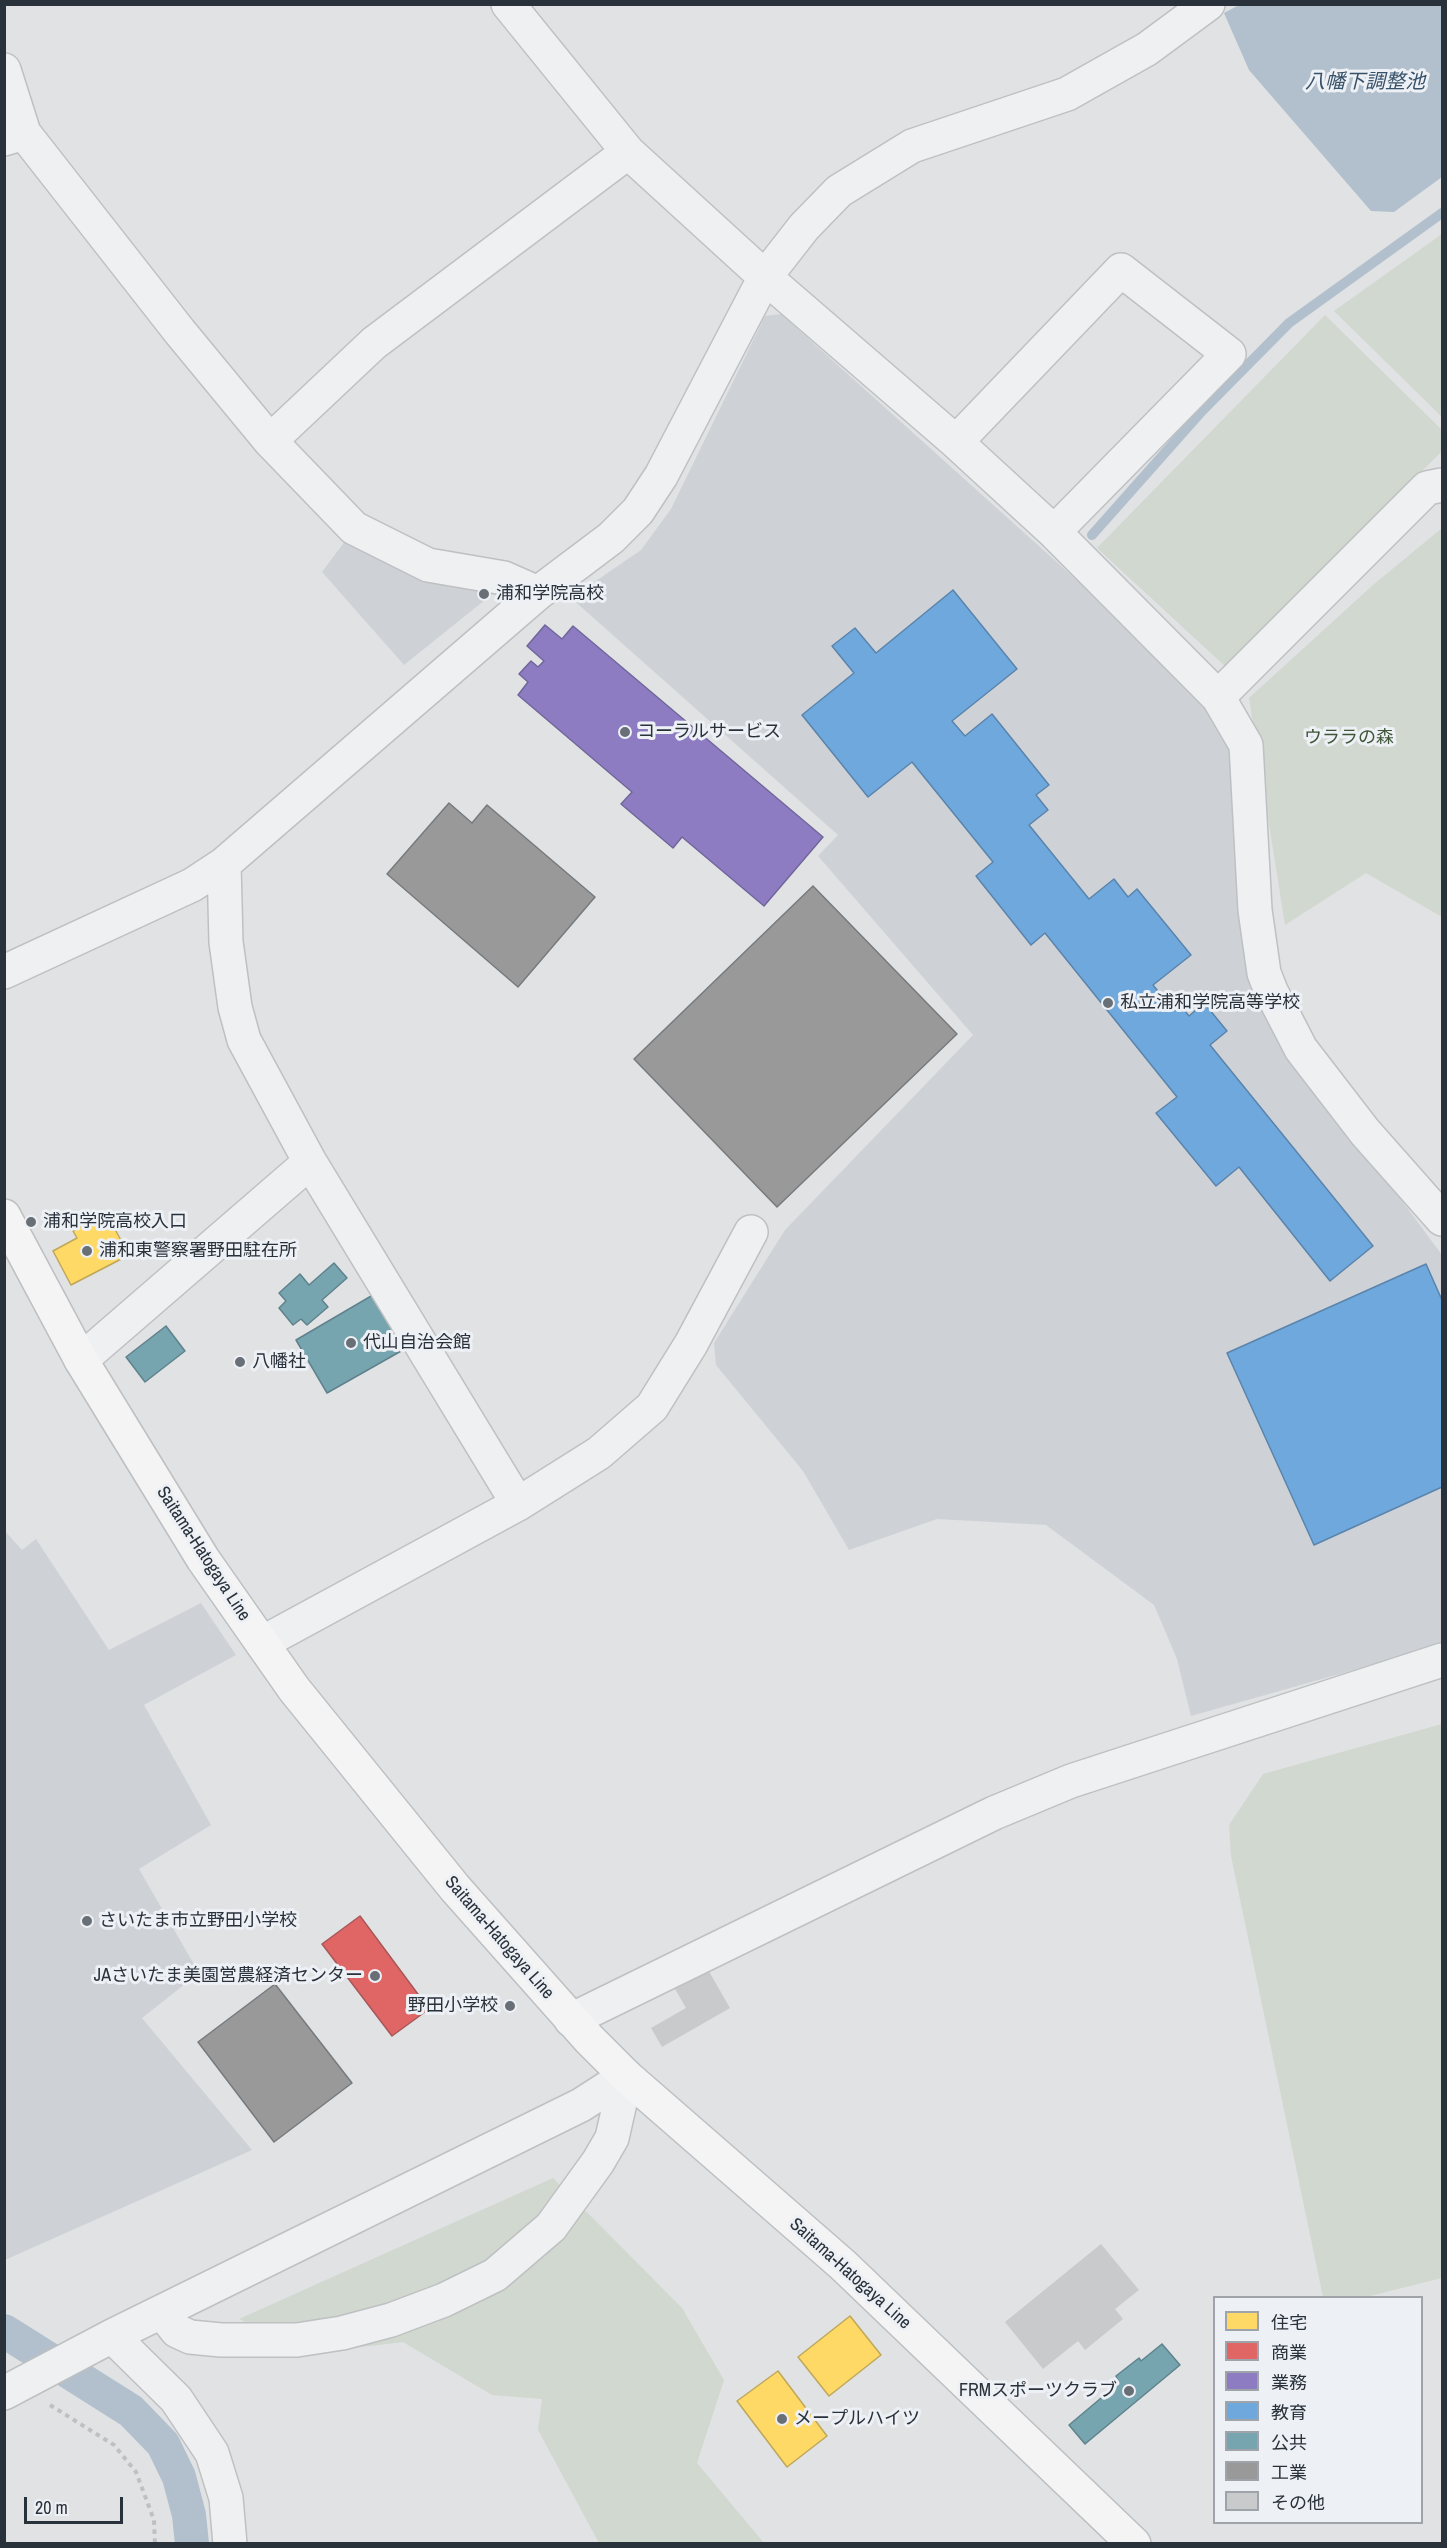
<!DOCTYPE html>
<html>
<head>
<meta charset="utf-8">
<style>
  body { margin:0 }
  #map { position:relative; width:1447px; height:2548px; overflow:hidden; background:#e0e2e4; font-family:"Archivo Narrow","Noto Sans JP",sans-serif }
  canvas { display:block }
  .frame { position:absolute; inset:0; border:6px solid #29313b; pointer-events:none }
  .legend { position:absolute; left:1213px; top:2296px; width:210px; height:228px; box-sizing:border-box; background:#edf0f4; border:2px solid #9fa4aa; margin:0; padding:8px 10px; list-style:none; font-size:18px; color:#29313b }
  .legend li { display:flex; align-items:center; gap:12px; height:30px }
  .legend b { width:30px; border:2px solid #9fa4aa }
  .scale { position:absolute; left:24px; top:2497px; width:99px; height:27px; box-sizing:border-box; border:3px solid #29313b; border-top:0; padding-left:8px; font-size:18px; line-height:21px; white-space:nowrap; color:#29313b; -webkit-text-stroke:4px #edf0f4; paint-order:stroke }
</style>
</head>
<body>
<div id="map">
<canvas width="1447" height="2548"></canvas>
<div class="frame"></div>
<ul class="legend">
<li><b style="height:16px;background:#ffd966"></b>住宅</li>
<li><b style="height:16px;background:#e06666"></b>商業</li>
<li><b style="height:16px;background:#8e7cc3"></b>業務</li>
<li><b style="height:16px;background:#6fa8dc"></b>教育</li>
<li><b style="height:16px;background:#76a5af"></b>公共</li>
<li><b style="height:16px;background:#999"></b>工業</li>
<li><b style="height:16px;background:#c8cacc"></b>その他</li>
</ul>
<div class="scale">20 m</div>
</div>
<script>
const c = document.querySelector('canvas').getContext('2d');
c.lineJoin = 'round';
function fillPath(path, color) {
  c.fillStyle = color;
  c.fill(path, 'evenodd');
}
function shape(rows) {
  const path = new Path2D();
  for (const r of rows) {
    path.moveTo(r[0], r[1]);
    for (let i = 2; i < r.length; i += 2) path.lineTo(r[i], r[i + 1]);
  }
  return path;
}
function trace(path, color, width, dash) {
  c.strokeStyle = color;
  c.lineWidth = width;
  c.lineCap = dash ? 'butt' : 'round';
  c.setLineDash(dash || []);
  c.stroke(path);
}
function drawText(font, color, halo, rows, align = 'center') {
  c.font = font + ' "Archivo Narrow","Noto Sans JP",sans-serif';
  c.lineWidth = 6;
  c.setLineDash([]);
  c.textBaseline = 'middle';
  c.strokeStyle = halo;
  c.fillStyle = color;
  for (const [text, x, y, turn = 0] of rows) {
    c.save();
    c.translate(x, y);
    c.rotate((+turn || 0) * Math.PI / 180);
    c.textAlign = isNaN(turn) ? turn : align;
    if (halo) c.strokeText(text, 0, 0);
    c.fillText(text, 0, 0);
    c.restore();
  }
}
fillPath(shape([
  [781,314,1239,726,1253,943,1363,1148,1442,1255,1442,1645,1191,1716,1177,1659,1154,1605,1046,1525,937,1519,849,1550,803,1471,716,1365,714,1343,785,1230,973,1035,818,856,838,835,571,598,641,550,671,509,765,316],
  [348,537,495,592,404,665,322,572],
  [5,1531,22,1550,36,1539,109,1650,201,1603,236,1655,144,1705,211,1825,139,1869,199,1973,142,2018,252,2150,5,2260]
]), '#ced2d7');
fillPath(shape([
  [1442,234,1442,417,1334,311],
  [1325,315,1442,430,1442,451,1227,668,1097,548],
  [1442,528,1442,917,1366,873,1285,925,1249,698,1373,585],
  [1442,1724,1442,2278,1366,2297,1323,2297,1231,1856,1229,1825,1263,1774],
  [553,2178,682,2308,724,2380,697,2463,764,2543,599,2543,538,2430,542,2399,492,2395,403,2342,313,2353,239,2319]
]), '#d1d8d0');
fillPath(shape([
  [1241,4,1442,5,1442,177,1394,212,1371,211,1249,70,1224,13]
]), '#b1c0cc');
const homes = shape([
  [96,1218,101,1227,111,1222,129,1255,71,1285,53,1251,77,1238,73,1231,96,1218],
  [850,2316,881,2355,829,2396,798,2357,850,2316],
  [778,2371,827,2436,787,2467,737,2401,778,2371]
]);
fillPath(homes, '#ffd966');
trace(homes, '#bfa759', 1.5);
const shops = shape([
  [360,1916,429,2009,392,2036,322,1944,360,1916]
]);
fillPath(shops, '#e06666');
trace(shops, '#a95659', 1.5);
const offices = shape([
  [545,625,562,639,573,626,823,837,764,906,682,837,673,848,621,804,632,792,518,695,528,682,519,674,531,661,538,667,544,661,527,646,545,625]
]);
fillPath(offices, '#8e7cc3');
trace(offices, '#70669a', 1.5);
const schools = shape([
  [953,590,1017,669,952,721,965,736,992,714,1049,785,1036,795,1048,810,1029,825,1089,899,1114,879,1128,897,1137,889,1191,955,1153,985,1170,1006,1177,1001,1189,1016,1204,1003,1227,1031,1210,1045,1373,1246,1330,1281,1239,1167,1216,1186,1156,1113,1177,1097,1045,933,1031,945,976,876,993,862,912,762,868,797,802,715,854,673,832,646,855,628,876,653,953,590],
  [1426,1264,1442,1300,1442,1487,1314,1545,1227,1353,1426,1264]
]);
fillPath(schools, '#6fa8dc');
trace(schools, '#5a84ac', 1.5);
const public = shape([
  [334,1263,347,1278,322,1300,328,1307,307,1325,301,1319,293,1325,279,1308,286,1301,279,1293,300,1274,309,1285,334,1263],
  [378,1292,410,1346,327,1393,296,1340,378,1292],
  [166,1326,185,1351,145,1382,126,1357,166,1326],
  [1162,2344,1180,2365,1085,2444,1069,2425,1119,2383,1116,2376,1139,2358,1141,2361,1162,2344]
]);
fillPath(public, '#76a5af');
trace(public, '#5f828c', 1.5);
const industry = shape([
  [449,803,472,823,487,805,595,897,518,987,387,874,449,803],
  [813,886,957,1034,777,1207,634,1059,813,886],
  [275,1984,352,2083,274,2142,198,2042,275,1984]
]);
fillPath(industry, '#999');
trace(industry, '#777a7d', 1.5);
trace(shape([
  [1092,535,1202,411,1289,323,1442,213]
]), '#b1c0cc', 10);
trace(shape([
  [4,2331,131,2411,163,2444,179,2477,189,2515,192,2544]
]), '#b1c0cc', 34);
fillPath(shape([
  [707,1968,730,2008,662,2047,651,2028,686,2008,674,1987],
  [1101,2244,1139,2290,1115,2309,1123,2319,1085,2350,1078,2341,1043,2369,1005,2322]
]), '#c8cacc');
const minor = shape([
  [508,4,628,152,765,277,956,442,1054,532,1218,697,1246,745,1255,910,1264,973,1271,991,1301,1049,1365,1132,1442,1219],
  [4,70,24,133,4,139],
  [24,133,180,332,270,441,354,528,428,565,504,578,538,593],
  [270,441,374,343,628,152],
  [956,442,1121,270,1229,354,1054,532],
  [1218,697,1427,488,1442,485],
  [224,864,226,942,235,1007,244,1040,310,1162,518,1504],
  [4,972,192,885,224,864,538,593,611,538,638,511,661,476,765,277,804,227,839,191,912,146,1067,94,1147,49,1208,4],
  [81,1360,310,1162],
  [262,1643,518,1504,599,1453,652,1407,691,1344,751,1232],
  [571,2020,994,1813,1071,1781,1442,1660],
  [162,2312,177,2331,190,2337,221,2340,297,2340,342,2333,391,2320,444,2300,495,2275,551,2227,598,2162,612,2138,626,2076],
  [112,2336,176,2399,212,2453,226,2498,230,2544],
  [4,2393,112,2336,581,2105,626,2076]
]);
const major = shape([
  [4,1216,81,1360,203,1559,294,1689,455,1888,589,2039,626,2076,843,2265,1134,2544]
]);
trace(minor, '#bec0c2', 36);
trace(major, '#bdbfc1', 36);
trace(shape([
  [50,2405,114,2445,136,2472,154,2520,155,2544]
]), '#bec1c3', 4, [4.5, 4.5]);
trace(minor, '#eff0f1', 33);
trace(major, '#f4f4f5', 33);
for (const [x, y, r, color] of [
  [484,594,6,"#696f76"],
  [625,732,6,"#696f76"],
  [1108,1003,6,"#696f76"],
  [31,1222,6,"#696f76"],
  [87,1251,6,"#696f76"],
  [351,1343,6,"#696f76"],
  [240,1362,6,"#696f76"],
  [87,1921,6,"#696f76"],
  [375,1976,6,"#696f76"],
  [510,2006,6,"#696f76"],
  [1129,2391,6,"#696f76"],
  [782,2419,6,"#696f76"]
]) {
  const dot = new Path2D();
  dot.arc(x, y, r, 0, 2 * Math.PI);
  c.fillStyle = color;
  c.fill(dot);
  trace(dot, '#edf0f4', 2);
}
drawText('18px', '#29313b', '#edf0f4', [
  ["浦和学院高校",496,594],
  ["コーラルサービス",637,732],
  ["私立浦和学院高等学校",1120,1003],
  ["浦和学院高校入口",43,1222],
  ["浦和東警察署野田駐在所",99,1251],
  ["代山自治会館",363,1343],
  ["八幡社",252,1362],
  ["さいたま市立野田小学校",99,1921],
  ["JAさいたま美園営農経済センター",363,1976,"right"],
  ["野田小学校",498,2006,"right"],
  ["FRMスポーツクラブ",1117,2391,"right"],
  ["メープルハイツ",794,2419]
], 'left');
drawText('18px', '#405538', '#edf0f4', [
  ["ウララの森",1349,738]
]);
drawText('18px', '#29313b', '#edf0f4', [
  ["Saitama-Hatogaya Line",203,1554,57],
  ["Saitama-Hatogaya Line",499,1938,49],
  ["Saitama-Hatogaya Line",850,2274,42]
]);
drawText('italic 20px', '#38526a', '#edf0f4', [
  ["八幡下調整池",1365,83]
]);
</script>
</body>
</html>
